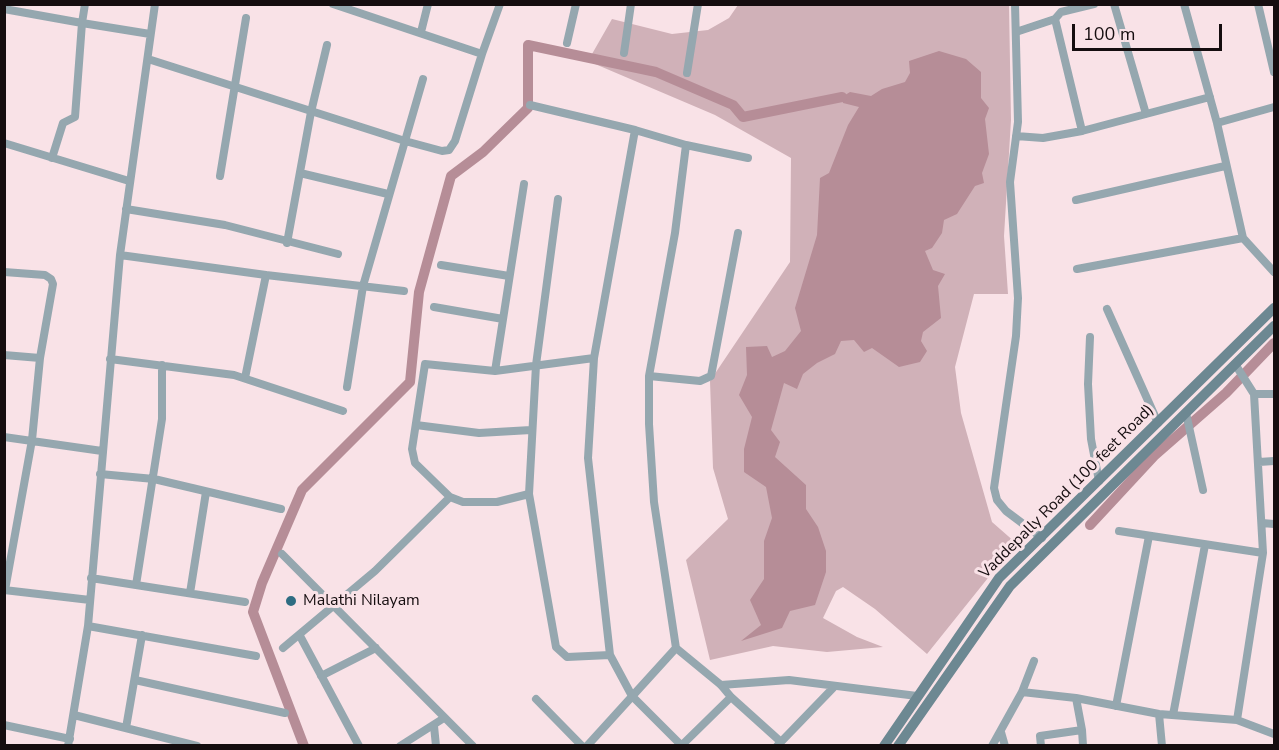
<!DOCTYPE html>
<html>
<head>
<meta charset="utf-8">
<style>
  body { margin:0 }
  #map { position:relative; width:1279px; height:750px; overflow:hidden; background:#f9e2e7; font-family:"Nunito Sans",sans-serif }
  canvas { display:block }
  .frame { position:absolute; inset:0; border:6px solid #150d0f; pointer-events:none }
  .scale { position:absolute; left:1072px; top:24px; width:150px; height:27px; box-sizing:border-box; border:3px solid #150d0f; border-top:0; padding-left:8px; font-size:18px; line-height:21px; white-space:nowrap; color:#150d0f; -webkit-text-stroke:4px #f9e2e7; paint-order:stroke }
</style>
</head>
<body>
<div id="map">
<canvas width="1279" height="750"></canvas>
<div class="frame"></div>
<div class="scale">100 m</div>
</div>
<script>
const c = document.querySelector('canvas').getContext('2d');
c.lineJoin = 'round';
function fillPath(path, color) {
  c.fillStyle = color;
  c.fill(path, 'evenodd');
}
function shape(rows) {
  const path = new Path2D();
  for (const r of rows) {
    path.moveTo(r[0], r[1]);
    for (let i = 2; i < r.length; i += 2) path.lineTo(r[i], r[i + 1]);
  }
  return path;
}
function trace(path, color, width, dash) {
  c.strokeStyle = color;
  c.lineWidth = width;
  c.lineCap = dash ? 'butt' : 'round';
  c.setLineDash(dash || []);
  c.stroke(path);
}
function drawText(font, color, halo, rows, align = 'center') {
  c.font = font + ' "Nunito Sans",sans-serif';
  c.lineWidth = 6;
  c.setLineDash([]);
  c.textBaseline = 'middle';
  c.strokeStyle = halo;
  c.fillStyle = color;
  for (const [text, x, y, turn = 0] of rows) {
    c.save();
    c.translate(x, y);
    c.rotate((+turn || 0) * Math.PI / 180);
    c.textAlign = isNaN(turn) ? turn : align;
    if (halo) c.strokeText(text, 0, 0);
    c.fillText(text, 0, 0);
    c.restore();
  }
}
fillPath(shape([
  [738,5,1009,5,1011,120,1004,236,1008,294,974,294,955,367,961,413,992,522,1016,543,927,654,875,609,843,587,836,591,823,618,857,637,883,647,827,652,773,646,710,660,686,560,728,519,713,468,710,381,790,262,791,158,715,115,588,61,612,19,672,34,708,30,729,18]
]), '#d0b1b8');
fillPath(shape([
  [939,51,966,59,981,72,981,98,989,108,985,119,989,154,982,173,984,183,975,186,957,214,944,220,942,233,932,248,925,251,933,270,945,274,938,286,941,318,923,332,921,341,927,351,920,362,899,367,872,348,864,352,854,340,841,341,835,354,817,363,803,374,797,389,784,383,771,430,780,442,775,457,806,485,806,509,818,527,826,551,826,572,815,605,790,611,782,628,741,641,761,625,750,600,764,579,764,541,772,518,766,487,744,472,744,449,752,417,739,395,747,375,746,347,767,346,772,357,785,351,801,331,795,308,817,235,820,178,829,173,848,125,859,107,843,103,842,97,850,92,871,96,882,89,905,82,910,73,909,61]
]), '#b68d97');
trace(shape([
  [1090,525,1154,456,1226,393,1274,343],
  [304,746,253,612,262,583,302,490,410,382,419,292,451,176,483,152,528,108,528,45,656,72,733,105,743,117,842,97]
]), '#b68d97', 10);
trace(shape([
  [85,4,82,23,150,34],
  [333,4,482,54,500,4],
  [1015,4,1018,122,1010,182,1018,298,1016,336,994,488,997,500,1006,511,1042,538],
  [1114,4,1146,114],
  [1184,4,1217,123,1243,238],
  [1258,4,1274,72],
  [4,9,82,23,75,117,63,123,52,158],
  [1055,19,1082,131],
  [421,32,428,4],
  [1016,32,1055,19,1061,12,1094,4],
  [567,43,576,4],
  [624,53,631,4],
  [148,59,405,141,363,286,347,387],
  [687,73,698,4],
  [423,79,405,141,442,151,449,150,455,141,482,54],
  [530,105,635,130,594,358,588,458,610,655,632,696,682,746],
  [1217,123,1274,107],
  [635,130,686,145],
  [1016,136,1043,138,1082,131,1210,97],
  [4,143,129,181],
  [300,173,388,194],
  [220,176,246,18],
  [524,184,495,371,594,358],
  [558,199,536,365,529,494,556,647,567,657,610,655],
  [1076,200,1225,166],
  [126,209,225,225,338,254],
  [287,243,311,112,327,45],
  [120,255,266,275,245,378],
  [441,265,509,276],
  [1077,269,1243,238,1274,272],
  [4,272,45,275,51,279,53,284,40,358,32,440,5,590],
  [266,275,404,291],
  [434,307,503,319],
  [1107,309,1158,423],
  [1090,337,1088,384,1091,439,1099,481],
  [4,355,40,358],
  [110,359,234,375,343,411],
  [1235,364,1254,394,1263,553,1237,720],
  [495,371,425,364,412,449,415,463,450,497,463,502,497,502,529,494],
  [649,376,700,381,711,376,738,233],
  [1254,394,1274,394],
  [1186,413,1203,490],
  [416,425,479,433,531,430],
  [4,437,102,451],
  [1259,462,1274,461],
  [100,474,154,479,281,509],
  [1262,523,1274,524],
  [1119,531,1263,553],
  [282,554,473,746],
  [91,578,245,602],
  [136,585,162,419,162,365],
  [4,590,90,600],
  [190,593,206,492],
  [88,626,256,656],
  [300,636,359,746],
  [283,648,375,571,450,497],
  [676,648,721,685,731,697,781,742],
  [321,676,376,648],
  [135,680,285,713],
  [721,685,789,680,917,696],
  [1022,692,1076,698,1159,714,1237,720,1274,734],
  [536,699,582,746],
  [1116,706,1149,536],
  [1159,714,1162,746],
  [74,715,197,746],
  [1173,715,1205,545],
  [4,725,70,739],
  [434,726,436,746],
  [126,728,142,635],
  [1082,730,1083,746],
  [1001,732,1005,746],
  [682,745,731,697],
  [68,746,88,626,120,255,155,4],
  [400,746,444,718],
  [587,746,676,648,654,502,649,424,649,376,675,233,686,145,748,158],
  [777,746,833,688],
  [992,746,1022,692,1034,661],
  [1041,746,1040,736,1082,730,1076,698]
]), '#95a7af', 8);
trace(shape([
  [884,746,999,578,1274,308],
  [898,746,1010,586,1274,326]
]), '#6d8892', 10);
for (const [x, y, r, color] of [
  [291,601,6,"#2e6c82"]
]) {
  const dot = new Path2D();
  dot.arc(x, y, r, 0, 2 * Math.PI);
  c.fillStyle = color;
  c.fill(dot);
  trace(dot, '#f9e2e7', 2);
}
drawText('16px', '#150d0f', '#f9e2e7', [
  ["Vaddepally Road (100 feet Road)",1067,492,-45]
]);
drawText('16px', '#150d0f', '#f9e2e7', [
  ["Malathi Nilayam",303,601]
], 'left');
</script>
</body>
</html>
